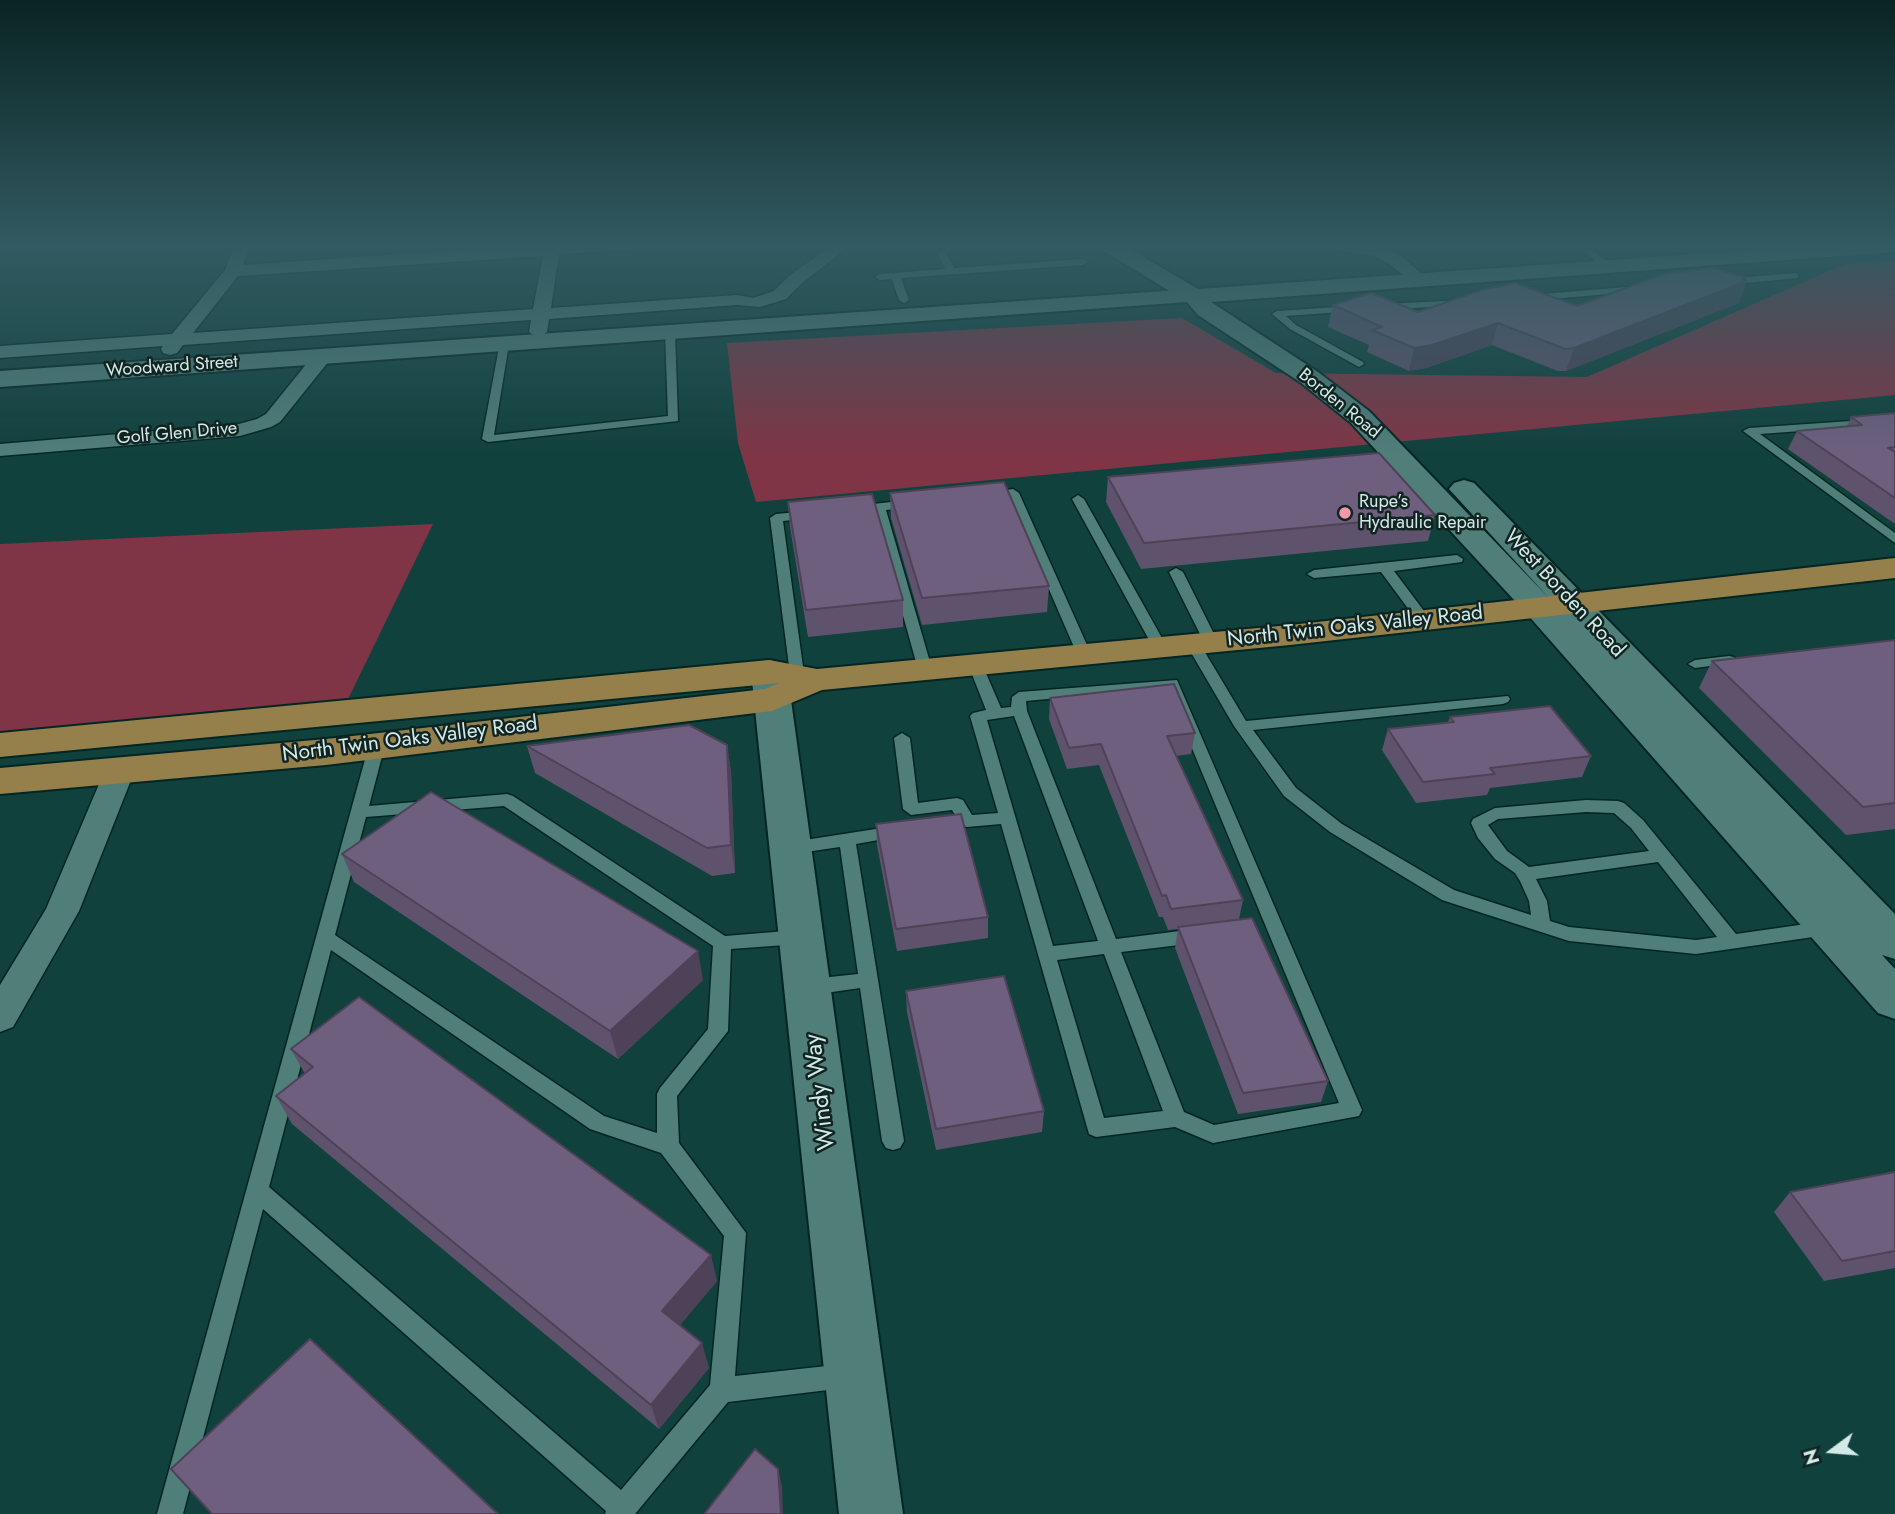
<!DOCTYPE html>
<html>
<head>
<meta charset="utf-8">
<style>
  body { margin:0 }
  #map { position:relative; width:1895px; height:1514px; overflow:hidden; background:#11413d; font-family:Jost,sans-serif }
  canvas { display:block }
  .north { position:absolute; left:1797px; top:1416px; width:70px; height:70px; -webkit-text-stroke:5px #112422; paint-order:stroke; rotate:254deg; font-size:19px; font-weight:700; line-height:28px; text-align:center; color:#d3ebe8 }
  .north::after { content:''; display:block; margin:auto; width:24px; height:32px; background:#d3ebe8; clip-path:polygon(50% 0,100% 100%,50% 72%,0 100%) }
</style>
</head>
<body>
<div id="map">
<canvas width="1895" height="1514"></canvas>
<div class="north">N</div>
</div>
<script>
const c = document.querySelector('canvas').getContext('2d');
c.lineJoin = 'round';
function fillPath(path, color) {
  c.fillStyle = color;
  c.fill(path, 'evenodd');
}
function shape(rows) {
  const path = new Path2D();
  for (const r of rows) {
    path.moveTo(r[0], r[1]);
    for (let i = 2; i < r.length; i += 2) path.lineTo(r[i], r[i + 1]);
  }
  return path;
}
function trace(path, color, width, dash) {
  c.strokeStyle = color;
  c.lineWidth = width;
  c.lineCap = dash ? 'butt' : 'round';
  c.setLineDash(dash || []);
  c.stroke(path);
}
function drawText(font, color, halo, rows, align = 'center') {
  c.font = font + ' Jost,sans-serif';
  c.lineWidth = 5;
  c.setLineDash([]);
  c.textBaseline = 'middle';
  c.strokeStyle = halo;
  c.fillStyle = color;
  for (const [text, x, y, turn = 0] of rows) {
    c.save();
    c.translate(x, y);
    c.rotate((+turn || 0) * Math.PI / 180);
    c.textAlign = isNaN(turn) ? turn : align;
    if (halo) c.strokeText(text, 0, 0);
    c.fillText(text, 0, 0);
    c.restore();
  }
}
fillPath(shape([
  [1895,260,1895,395,756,502,738,443,727,343,1182,318,1276,373,1587,377,1845,264],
  [433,524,336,724,0,758,0,544]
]), '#803546');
const service = shape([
  [804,244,832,244,843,247,839,250,808,247,804,244],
  [947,244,956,244,947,254,954,268,1083,259,1087,262,1083,265,901,278,909,300,904,303,899,300,892,279,880,280,875,277,880,274,945,269,938,254,947,244],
  [1594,244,1607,244,1591,250,1612,265,1612,269,1606,269,1580,249,1594,244],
  [1795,273,1798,274,1798,278,1724,285,1719,282,1724,279,1795,273],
  [1639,286,1642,287,1642,291,1529,301,1524,298,1529,295,1639,286],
  [1467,300,1467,304,1464,305,1382,310,1377,307,1382,304,1467,300],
  [1352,306,1357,309,1355,311,1286,316,1296,325,1363,362,1364,364,1359,367,1290,329,1272,314,1277,311,1352,306],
  [670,329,675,332,678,421,488,442,482,439,500,342,509,344,494,435,668,416,665,332,670,329],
  [1895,418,1895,424,1760,434,1895,533,1895,543,1743,431,1749,428,1895,418],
  [1013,489,1019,493,1091,654,1089,657,1084,658,1077,654,1009,497,987,500,981,496,987,492,1013,489],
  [1078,495,1084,499,1167,647,1165,650,1160,651,1153,647,1072,499,1078,495],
  [909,500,915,504,913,507,886,510,932,669,925,673,918,669,874,512,855,514,849,510,855,506,909,500],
  [809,511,815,515,813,518,783,521,804,674,797,678,790,674,770,518,776,514,809,511],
  [1457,555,1463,559,1462,562,1394,571,1430,619,1423,623,1418,622,1381,572,1314,578,1307,574,1314,570,1457,555],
  [1176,568,1183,572,1218,642,1216,645,1206,645,1204,642,1169,572,1176,568],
  [1193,640,1200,644,1246,721,1508,696,1510,699,1508,702,1503,704,1253,730,1296,788,1342,824,1454,890,1531,915,1529,901,1520,881,1515,873,1495,859,1478,838,1471,823,1473,819,1495,808,1586,800,1618,801,1624,803,1643,820,1736,934,1827,921,1833,923,1836,928,1833,933,1827,935,1696,954,1569,941,1442,900,1330,832,1284,796,1234,726,1186,644,1193,640],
  [1586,812,1614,813,1631,828,1649,851,1529,867,1507,851,1488,825,1498,819,1586,812],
  [1658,862,1717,937,1696,940,1569,927,1550,921,1547,901,1536,879,1658,862],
  [1729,656,1734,657,1736,660,1734,663,1695,668,1688,664,1695,660,1729,656],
  [975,660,982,664,1001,708,1011,707,1012,697,1019,692,1177,680,1362,1110,1359,1116,1213,1143,1175,1127,1096,1137,1089,1134,1001,824,967,827,961,825,952,810,911,815,903,809,894,738,902,733,910,738,918,803,957,798,963,800,972,815,998,813,970,716,973,713,986,710,968,664,975,660],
  [1167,688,1339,1103,1214,1125,1184,1112,1121,952,1196,943,1202,941,1205,936,1202,931,1196,929,1116,939,1027,711,1026,701,1167,688],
  [1014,716,1098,941,1053,946,987,720,1014,716],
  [1104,954,1163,1111,1104,1118,1057,960,1104,954],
  [377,740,385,745,369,806,507,794,513,796,725,936,799,930,805,932,808,937,805,942,799,944,731,949,728,1031,677,1096,679,1143,746,1233,735,1376,845,1364,854,1367,857,1376,854,1385,845,1388,728,1402,635,1514,605,1514,606,1511,263,1209,183,1514,157,1514,369,745,377,740],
  [504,806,713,946,708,1029,660,1088,657,1094,657,1133,604,1116,335,935,366,817,504,806],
  [331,950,590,1129,661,1153,724,1236,710,1385,621,1490,269,1187,331,950],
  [895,826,901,828,903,832,901,836,856,844,904,1141,900,1148,893,1150,886,1148,882,1141,860,988,811,995,804,992,802,987,804,982,811,979,858,974,840,847,792,854,786,852,783,848,786,844,792,842,895,826]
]);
const minor = shape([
  [235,244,251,244,243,265,545,244,636,244,635,248,629,250,559,254,551,308,737,295,753,298,774,291,790,275,834,244,852,244,802,283,786,299,760,307,737,305,549,319,547,332,538,338,529,332,531,320,183,345,177,353,170,355,163,353,161,349,163,346,0,358,0,346,172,334,225,270,235,244],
  [543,256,533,309,193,333,238,276,543,256],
  [1322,244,1358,244,1385,249,1400,255,1428,279,1425,283,1413,283,1388,263,1375,256,1330,249,1322,244],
  [323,350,333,356,280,422,271,427,240,436,0,456,0,444,239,424,257,419,266,414,316,352,323,350],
  [120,760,131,763,135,770,79,911,13,1027,0,1032,0,985,46,909,105,770,109,763,120,760]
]);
const tertiary = shape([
  [1194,289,1202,291,1205,296,1202,301,0,387,0,371,1194,289],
  [769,660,782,663,787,671,903,1514,839,1514,751,671,756,663,769,660]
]);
const secondary = shape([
  [1096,244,1121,244,1198,289,1838,244,1895,244,1895,252,1211,302,1318,372,1369,411,1549,598,1449,489,1454,483,1464,480,1474,483,1895,914,1895,959,1882,955,1895,969,1895,1019,1878,1013,1527,614,1351,423,1300,382,1198,315,1186,301,1099,248,1096,244]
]);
const primary = shape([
  [1895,558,1895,578,1290,645,822,690,772,711,326,765,0,794,0,768,326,739,765,689,779,683,0,757,0,733,769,660,817,669,1290,625,1895,558]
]);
trace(service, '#022623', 3);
trace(minor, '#022623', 3);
trace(tertiary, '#022623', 4);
trace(secondary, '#022623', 4);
trace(primary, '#022623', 4);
fillPath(service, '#507e79');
fillPath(minor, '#507e79');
fillPath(tertiary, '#507e79');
fillPath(secondary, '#507e79');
fillPath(primary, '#957f4b');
fillPath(shape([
  [1746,278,1739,303,1566,371,1558,371,1492,345,1426,368,1409,371,1367,352,1369,345,1328,327,1333,305,1418,312,1577,306],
  [1895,413,1895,524,1788,449,1797,431,1847,426,1851,417],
  [1108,477,1435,515,1428,541,1141,569,1106,502],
  [890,493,1049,586,1047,612,922,625,891,518],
  [788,502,903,600,903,627,808,637,790,527],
  [1895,640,1895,829,1846,835,1699,688,1712,661],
  [1050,698,1195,733,1191,754,1176,756,1243,900,1239,919,1328,1081,1321,1102,1238,1114,1175,948,1178,929,1168,930,1163,917,1159,917,1099,765,1067,769,1049,719],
  [1450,717,1591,756,1582,777,1490,788,1487,795,1416,803,1382,750,1388,729,1448,722],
  [727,745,731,772,735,873,712,876,535,773,527,746],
  [876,824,988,917,988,938,897,951,877,845],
  [342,854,703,980,618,1059,354,882],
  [906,991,1044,1111,1042,1132,936,1150,907,1012],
  [291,1049,717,1281,680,1325,709,1368,659,1429,292,1124,276,1096,305,1074],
  [1895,1172,1895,1268,1824,1281,1774,1212,1790,1192]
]), '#5f526c');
fillPath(shape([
  [1746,278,1744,283,1747,281,1739,303,1566,371,1574,348],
  [1498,323,1492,345,1426,368,1409,371,1414,348],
  [727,745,731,772,735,873,731,845],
  [698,951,703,980,618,1059,610,1031],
  [711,1255,717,1281,670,1337,662,1311],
  [702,1343,709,1368,659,1429,651,1405],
  [778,1469,782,1486,783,1514,781,1514]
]), '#4e4258');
const building = shape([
  [1713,268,1746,278,1742,280,1747,281,1574,348,1565,349,1498,323,1432,345,1414,348,1372,330,1382,327,1333,305,1371,293,1418,312,1482,290,1515,283,1577,306,1664,274,1713,268],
  [1895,413,1895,447,1888,448,1895,452,1895,498,1797,431,1862,425,1851,417,1895,413],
  [1379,453,1435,515,1144,543,1108,477,1379,453],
  [1004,482,1049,586,922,598,890,493,1004,482],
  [872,494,903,600,806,610,788,502,872,494],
  [1895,640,1895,803,1863,807,1712,661,1895,640],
  [1174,684,1195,733,1167,736,1243,900,1171,909,1166,895,1162,896,1101,744,1069,748,1050,698,1174,684],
  [1550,706,1591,756,1490,768,1495,774,1423,782,1388,729,1454,722,1450,717,1550,706],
  [689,725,727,745,731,845,707,848,527,746,689,725],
  [431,792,698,951,610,1031,342,854,431,792],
  [961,814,988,917,896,929,876,824,961,814],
  [1252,918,1328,1081,1243,1093,1178,927,1252,918],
  [1004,976,1044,1111,936,1129,906,991,1004,976],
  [359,997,711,1255,662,1311,702,1343,651,1405,276,1096,313,1067,291,1049,359,997],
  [1895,1172,1895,1251,1842,1261,1790,1192,1895,1172],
  [310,1339,498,1514,212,1514,171,1469,310,1339],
  [755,1449,778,1469,781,1514,706,1514,705,1513,755,1449]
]);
fillPath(building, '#6f5f7e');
trace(building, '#4e4258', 2);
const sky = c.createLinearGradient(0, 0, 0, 456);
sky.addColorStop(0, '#092422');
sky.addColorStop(0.54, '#325a62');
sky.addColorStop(1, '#325a6200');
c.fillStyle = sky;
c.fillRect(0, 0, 1895, 456);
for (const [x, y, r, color] of [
  [1345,513,7,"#f39aaa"]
]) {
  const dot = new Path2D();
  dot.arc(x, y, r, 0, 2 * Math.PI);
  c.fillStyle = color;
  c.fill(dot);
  trace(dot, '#112422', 2.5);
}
drawText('18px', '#d3ebe8', '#112422', [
  ["Woodward Street",172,367,-4],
  ["Borden Road",1339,404,39],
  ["Golf Glen Drive",177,434,-5]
]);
drawText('18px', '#d3ebe8', '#112422', [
  ["Rupe’s",1359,503],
  ["Hydraulic Repair",1359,524]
], 'left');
drawText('21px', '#d3ebe8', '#112422', [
  ["West Borden Road",1564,594,47],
  ["North Twin Oaks Valley Road",1355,627,-6],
  ["North Twin Oaks Valley Road",410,740,-7]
]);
drawText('24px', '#d3ebe8', '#112422', [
  ["Windy Way",821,1092,-97]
]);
</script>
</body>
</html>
